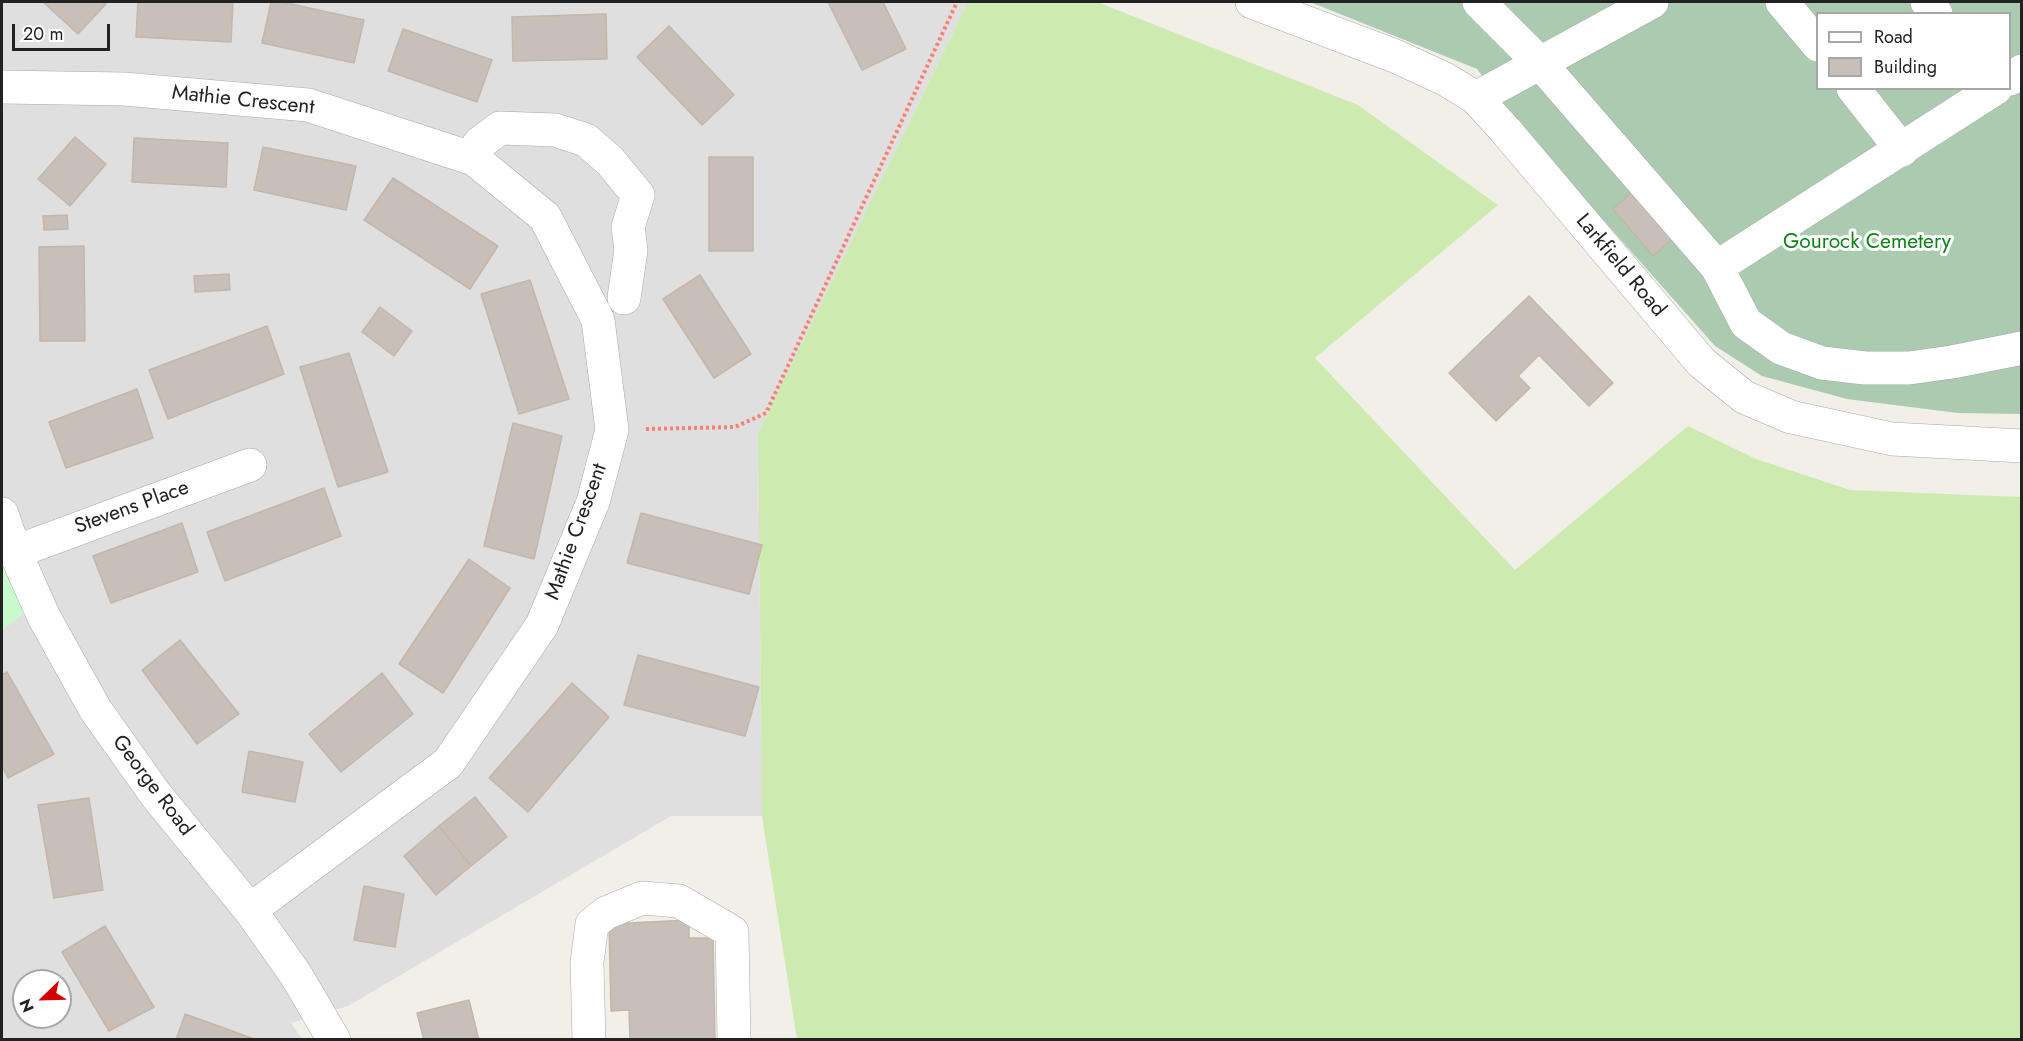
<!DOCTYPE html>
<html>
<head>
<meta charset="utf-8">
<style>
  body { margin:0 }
  #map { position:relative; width:2023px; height:1041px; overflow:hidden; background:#f2efe9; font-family:Jost,sans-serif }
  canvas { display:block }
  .frame { position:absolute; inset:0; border:3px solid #222; pointer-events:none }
  .legend { position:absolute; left:1816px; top:12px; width:195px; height:78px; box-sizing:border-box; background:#fff; border:2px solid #a7a7a7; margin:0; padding:8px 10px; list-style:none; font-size:18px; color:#222 }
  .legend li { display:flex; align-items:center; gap:12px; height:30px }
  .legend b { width:30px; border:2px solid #a7a7a7 }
  .north { position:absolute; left:12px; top:969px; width:60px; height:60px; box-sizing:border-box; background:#fff; border:2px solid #a7a7a7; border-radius:50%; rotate:247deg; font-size:16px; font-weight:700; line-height:24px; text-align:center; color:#222 }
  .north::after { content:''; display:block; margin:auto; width:21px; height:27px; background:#d40000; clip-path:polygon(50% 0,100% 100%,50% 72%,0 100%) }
  .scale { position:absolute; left:12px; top:24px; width:98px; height:27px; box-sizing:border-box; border:3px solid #222; border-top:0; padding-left:8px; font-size:18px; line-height:21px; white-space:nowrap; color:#222; -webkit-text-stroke:4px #fff; paint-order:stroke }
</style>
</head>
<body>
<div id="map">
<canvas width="2023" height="1041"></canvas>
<div class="frame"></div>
<ul class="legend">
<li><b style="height:8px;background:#fff"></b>Road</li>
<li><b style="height:16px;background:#c7bfb8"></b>Building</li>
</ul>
<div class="north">N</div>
<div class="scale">20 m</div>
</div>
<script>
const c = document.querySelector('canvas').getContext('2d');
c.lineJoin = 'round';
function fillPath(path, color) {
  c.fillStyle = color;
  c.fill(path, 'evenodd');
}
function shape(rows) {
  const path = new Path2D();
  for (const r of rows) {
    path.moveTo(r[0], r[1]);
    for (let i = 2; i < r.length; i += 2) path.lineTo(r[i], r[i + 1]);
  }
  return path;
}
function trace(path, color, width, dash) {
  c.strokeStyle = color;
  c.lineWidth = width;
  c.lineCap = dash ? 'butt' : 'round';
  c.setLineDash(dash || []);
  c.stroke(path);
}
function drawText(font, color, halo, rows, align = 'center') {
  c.font = font + ' Jost,sans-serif';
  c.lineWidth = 6;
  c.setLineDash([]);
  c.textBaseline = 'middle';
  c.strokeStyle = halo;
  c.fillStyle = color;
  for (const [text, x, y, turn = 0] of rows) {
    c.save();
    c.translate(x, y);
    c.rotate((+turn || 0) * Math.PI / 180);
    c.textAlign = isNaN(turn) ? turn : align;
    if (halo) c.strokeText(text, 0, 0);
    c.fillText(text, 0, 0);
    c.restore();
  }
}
fillPath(shape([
  [2,2,968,2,758,433,762,816,671,816,348,1006,291,1023,302,1039,2,1040,2,630,36,604,2,499],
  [24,981,60,981,60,1017,24,1017]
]), '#e0dfdf');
fillPath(shape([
  [968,2,1097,2,1358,105,1498,205,1315,358,1515,570,1688,426,1756,459,1850,490,2021,497,2021,1039,797,1039,762,816,758,433]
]), '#cdebb0');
fillPath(shape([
  [1310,2,2021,2,2021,414,1958,413,1847,399,1762,376,1715,346,1519,125,1477,69],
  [1818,14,2010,14,2010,88,1818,88]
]), '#aacbaf');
fillPath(shape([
  [2,516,36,604,2,630]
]), '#c8facc');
const building = shape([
  [43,2,103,2,106,4,78,34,43,2],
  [138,2,233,2,231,42,136,37,138,2],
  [271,2,282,2,364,20,354,63,262,43,271,2],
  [828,2,883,2,906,49,862,70,828,2],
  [606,14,607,59,513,61,512,17,606,14],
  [669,26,734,95,702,125,637,57,669,26],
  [403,29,492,60,477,102,388,71,403,29],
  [75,137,106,164,70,206,38,179,75,137],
  [134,138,228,143,226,187,132,182,134,138],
  [263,147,356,166,346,210,254,190,263,147],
  [709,157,753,157,753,251,709,251,709,157],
  [393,178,498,246,470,289,364,220,393,178],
  [1638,187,1678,234,1653,256,1613,209,1638,187],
  [67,215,68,229,44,230,43,216,67,215],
  [84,246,85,341,40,341,39,247,84,246],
  [229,274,230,290,195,292,194,276,229,274],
  [700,275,751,354,714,378,663,299,700,275],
  [530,280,569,399,519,414,481,294,530,280],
  [1529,296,1613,383,1589,406,1539,355,1518,376,1530,388,1496,421,1449,373,1529,296],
  [380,307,412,331,394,356,362,332,380,307],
  [267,326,284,374,168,419,149,370,267,326],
  [349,353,388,472,338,487,300,367,349,353],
  [137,389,153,438,66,468,49,422,137,389],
  [513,423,562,436,534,559,484,546,513,423],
  [324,488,341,536,225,581,207,532,324,488],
  [641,513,762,545,749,594,627,563,641,513],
  [182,523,198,572,111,603,93,556,182,523],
  [469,559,510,588,443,693,399,664,469,559],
  [180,640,239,714,197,744,142,670,180,640],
  [638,655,759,687,745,736,624,705,638,655],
  [7,672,54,754,8,778,2,766,2,675,7,672],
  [382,673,413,714,341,772,309,734,382,673],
  [572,683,609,717,528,812,489,778,572,683],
  [249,751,303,762,295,802,242,792,249,751],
  [475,797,507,837,471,866,439,826,475,797],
  [89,798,103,890,54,898,38,805,89,798],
  [439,826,471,866,436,895,404,856,439,826],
  [364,886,404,894,395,947,354,940,364,886],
  [689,920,689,938,713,938,715,1040,630,1040,629,1010,611,1011,609,924,689,920],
  [105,926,154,1007,109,1031,62,952,105,926],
  [469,1000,479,1040,424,1040,417,1013,469,1000],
  [185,1014,257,1040,176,1040,185,1014]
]);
fillPath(building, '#c7bfb8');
trace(building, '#c4b6ab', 1.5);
const minor = shape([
  [1252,2,1395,56,1445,79,1476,98,1506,131,1701,362,1744,397,1791,417,1892,439,2022,446],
  [1479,2,1540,63,1717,267,1746,323,1781,348,1822,363,1865,368,1909,368,1952,362,2022,348],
  [1782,2,1818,45],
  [1927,2,1936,14],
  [2010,79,2022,71],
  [2,87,124,89,308,105,474,159,545,217,598,320,612,430,593,502,542,625,448,763,250,910],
  [1853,88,1902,150],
  [1476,98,1652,2],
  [474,159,474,151,480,143,500,128,555,130,586,140,610,161,638,195,628,227,631,250,624,298],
  [1717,267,1996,88],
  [2,514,15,552,44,617,95,709,156,795,250,910,296,975,334,1040],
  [15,552,250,465],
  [589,1040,587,962,592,924,606,913,642,898,679,901,732,932,734,1040]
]);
trace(minor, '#a9a9a9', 34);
trace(shape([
  [646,429,735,427,766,413,957,2]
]), '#fa8072', 4, [3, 3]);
trace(minor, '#fff', 33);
drawText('21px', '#222', '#fff', [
  ["Mathie Crescent",243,101,6],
  ["Larkfield Road",1620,266,50],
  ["Stevens Place",132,508,-20],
  ["Mathie Crescent",577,532,-70],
  ["George Road",152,786,53]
]);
drawText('21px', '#0c8416', '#fff', [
  ["Gourock Cemetery",1867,243]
]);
</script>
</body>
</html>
